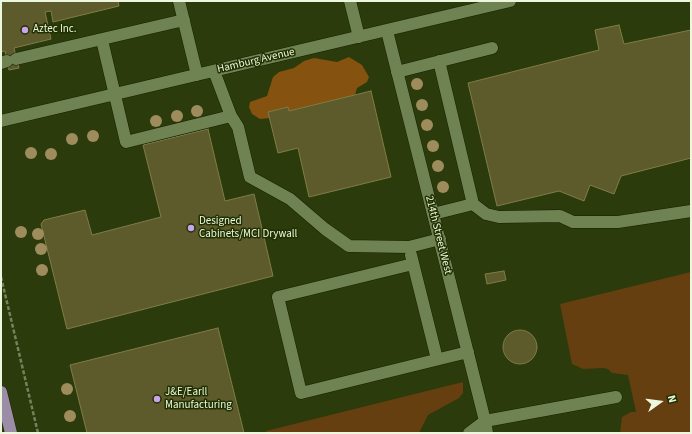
<!DOCTYPE html>
<html>
<head>
<meta charset="utf-8">
<style>
  body { margin:0 }
  #map { position:relative; width:692px; height:434px; overflow:hidden; background:#2b3b0b; font-family:"Source Sans 3",sans-serif }
  canvas { display:block }
  .frame { position:absolute; inset:0; border:2px solid #ecf7dd; pointer-events:none }
  .north { position:absolute; left:640px; top:382px; width:40px; height:40px; -webkit-text-stroke:3px #213000; paint-order:stroke; rotate:76deg; font-size:11px; font-weight:700; line-height:16px; text-align:center; color:#ecf7dd }
  .north::after { content:''; display:block; margin:auto; width:14px; height:18px; background:#ecf7dd; clip-path:polygon(50% 0,100% 100%,50% 72%,0 100%) }
</style>
</head>
<body>
<div id="map">
<canvas width="692" height="434"></canvas>
<div class="frame"></div>
<div class="north">N</div>
</div>
<script>
const c = document.querySelector('canvas').getContext('2d');
c.lineJoin = 'round';
function fillPath(path, color) {
  c.fillStyle = color;
  c.fill(path, 'evenodd');
}
function shape(rows) {
  const path = new Path2D();
  for (const r of rows) {
    if (r.length === 3) {
      path.moveTo(r[0] + r[2], r[1]);
      path.arc(r[0], r[1], r[2], 0, 2 * Math.PI);
      continue;
    }
    path.moveTo(r[0], r[1]);
    for (let i = 2; i < r.length; i += 2) path.lineTo(r[i], r[i + 1]);
  }
  return path;
}
function trace(path, color, width, dash) {
  c.strokeStyle = color;
  c.lineWidth = width;
  c.lineCap = dash ? 'butt' : 'round';
  c.setLineDash(dash || []);
  c.stroke(path);
}
function drawText(font, color, halo, rows, align = 'center') {
  c.font = font + ' "Source Sans 3",sans-serif';
  c.lineWidth = 3;
  c.setLineDash([]);
  c.textBaseline = 'middle';
  c.strokeStyle = halo;
  c.fillStyle = color;
  for (const [text, x, y, turn = 0] of rows) {
    c.save();
    c.translate(x, y);
    c.rotate((+turn || 0) * Math.PI / 180);
    c.textAlign = isNaN(turn) ? turn : align;
    if (halo) c.strokeText(text, 0, 0);
    c.fillText(text, 0, 0);
    c.restore();
  }
}
fillPath(shape([
  [691,272,691,433,620,433,622,417,631,412,636,412,628,375,612,373,608,369,603,368,583,369,572,364,560,304],
  [463,382,463,393,459,398,428,415,419,433,266,433,266,431]
]), '#653f10');
fillPath(shape([
  [349,57,362,65,369,77,367,82,357,88,355,95,289,111,288,107,268,112,270,118,260,119,252,114,249,107,250,102,267,96,273,77,279,72,294,68,304,61,314,58,337,62]
]), '#85520f');
const building = shape([
  [1,1,118,1,119,6,53,22,51,11,45,12,51,39,14,48,19,68,9,70,5,51,1,52,1,1],
  [619,25,624,44,691,30,691,158,621,176,614,194,590,185,584,201,559,191,497,206,468,83,599,50,595,30,619,25],
  [371,91,391,177,309,197,298,148,278,153,268,112,288,107,289,111,371,91],
  [208,129,225,201,254,194,273,276,67,329,41,224,44,220,85,210,92,235,161,217,143,145,208,129],
  [504,271,506,280,487,284,485,274,504,271],
  [218,328,244,433,87,433,70,365,218,328],
  [520,347,17]
]);
fillPath(building, '#5d5b2c');
trace(building, '#7f7d48', 1);
const minor = shape([
  [179,1,197,75],
  [350,1,359,37],
  [387,31,485,421,469,433],
  [102,40,126,142,231,116],
  [16,59,184,20],
  [439,61,473,204],
  [1,63,7,61],
  [214,71,231,116,238,127,250,177,290,199,325,229,349,246,409,247,440,239],
  [397,72,492,48],
  [1,121,510,1],
  [433,214,473,204,486,214,499,217,560,216,573,222,618,222,691,211],
  [411,255,437,359],
  [413,264,278,297,301,393,468,352],
  [487,433,485,421,616,397]
]);
const major = shape([
  [1,392,11,433]
]);
trace(minor, '#152000', 13);
trace(major, '#152000', 13);
trace(shape([
  [1,277,38,433]
]), '#75835c', 2.5, [4, 2]);
trace(minor, '#6e8252', 12);
trace(major, '#9c8da7', 12);
c.fillStyle = '#9e8c5d';
for (const [x, y] of [
  [417,84],
  [422,105],
  [197,111],
  [177,116],
  [156,121],
  [427,125],
  [93,136],
  [72,139],
  [433,146],
  [31,153],
  [51,154],
  [438,166],
  [443,187],
  [21,232],
  [38,234],
  [41,249],
  [42,270],
  [67,389],
  [70,416]
]) {
  c.beginPath();
  c.arc(x, y, 6, 0, 2 * Math.PI);
  c.fill();
}
for (const [x, y, r, color] of [
  [25,30,4,"#c9a5ee"],
  [191,228,4,"#c9a5ee"],
  [157,399,4,"#c9a5ee"]
]) {
  const dot = new Path2D();
  dot.arc(x, y, r, 0, 2 * Math.PI);
  c.fillStyle = color;
  c.fill(dot);
  trace(dot, '#213000', 1.5);
}
drawText('11px', '#ecf7dd', '#213000', [
  ["Aztec Inc.",33,30],
  ["Designed",199,222],
  ["Cabinets/MCI Drywall",199,235],
  ["J&E/Earll",165,393],
  ["Manufacturing",165,406]
], 'left');
drawText('11px', '#ecf7dd', '#213000', [
  ["Hamburg Avenue",256,61,-13],
  ["214th Street West",438,235,76]
]);
</script>
</body>
</html>
